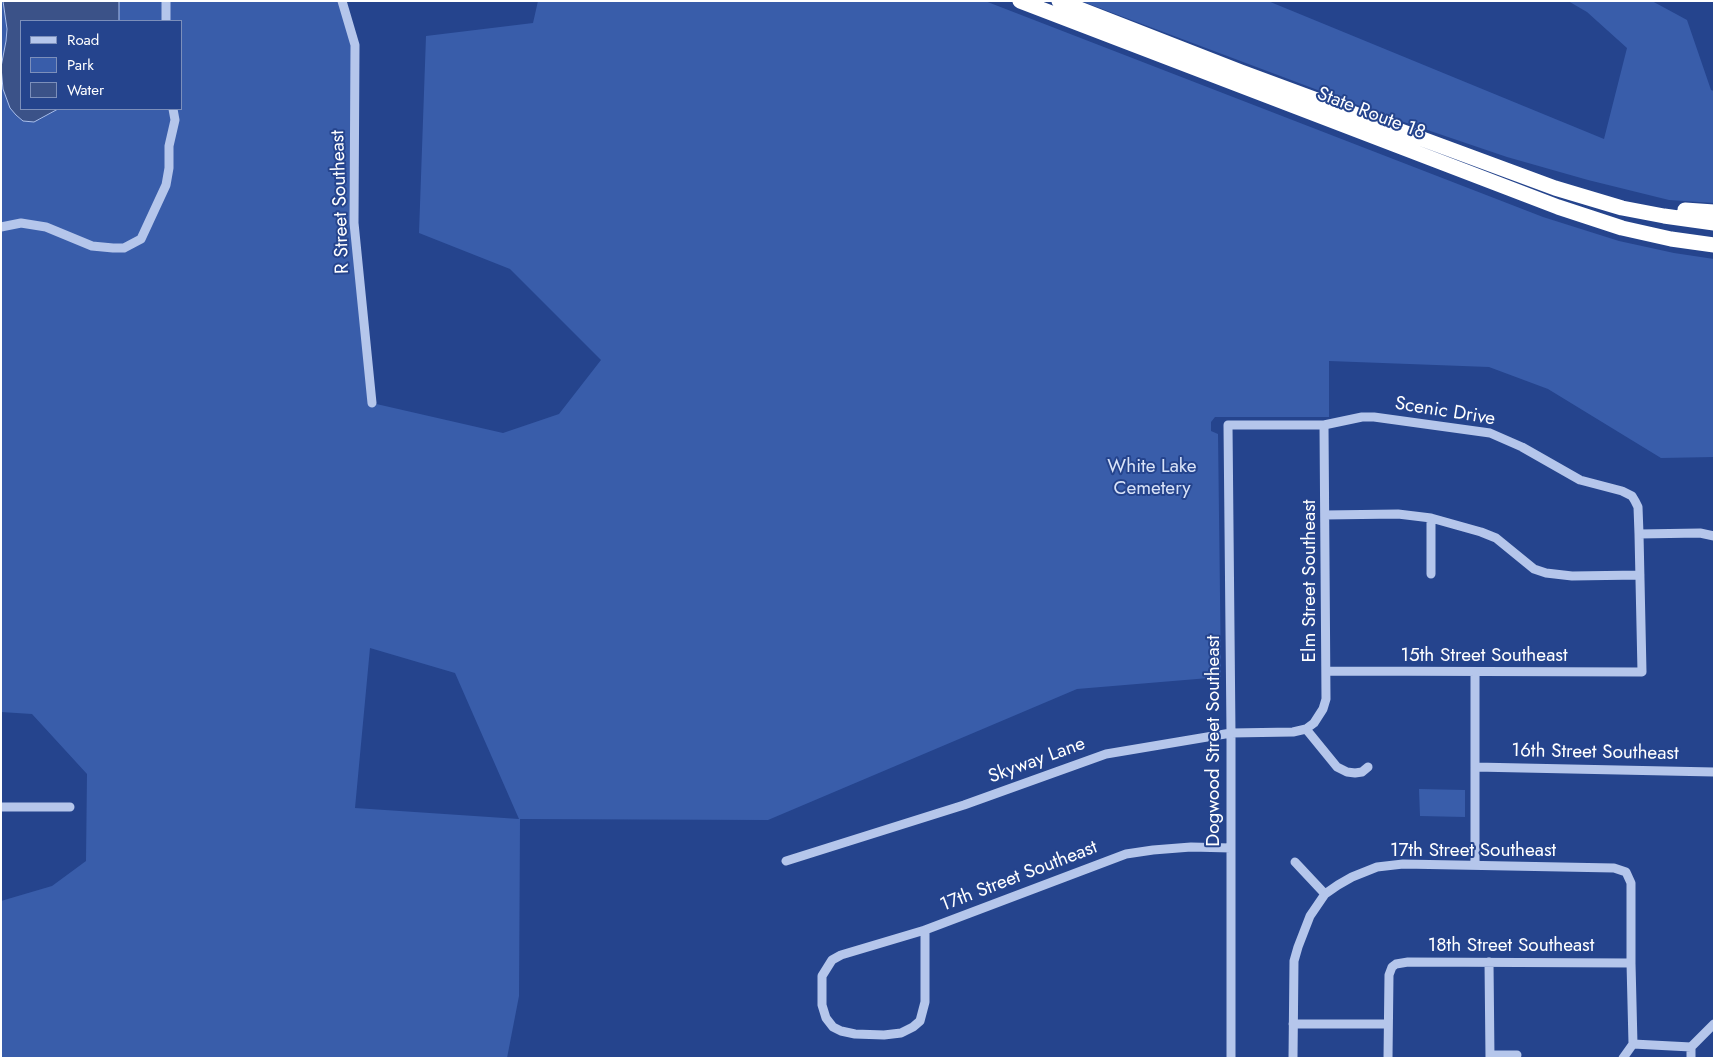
<!DOCTYPE html>
<html>
<head>
<meta charset="utf-8">
<style>
  body { margin:0 }
  #map { position:relative; width:1715px; height:1059px; overflow:hidden; background:#25448d; font-family:Jost,sans-serif }
  canvas { display:block }
  .frame { position:absolute; inset:0; border:2px solid #fff; pointer-events:none }
  .legend { position:absolute; left:20px; top:20px; width:162px; height:90px; box-sizing:border-box; background:#25448d; border:1px solid #7c8fbb; margin:0; padding:6px 9px; list-style:none; font-size:15px; color:#fff }
  .legend li { display:flex; align-items:center; gap:10px; height:25px }
  .legend b { width:25px; border:1px solid #7c8fbb }
</style>
</head>
<body>
<div id="map">
<canvas width="1715" height="1059"></canvas>
<div class="frame"></div>
<ul class="legend">
<li><b style="height:6px;background:#b5c6eb"></b>Road</li>
<li><b style="height:14px;background:#395daa"></b>Park</li>
<li><b style="height:14px;background:#3b5288"></b>Water</li>
</ul>
</div>
<script>
const c = document.querySelector('canvas').getContext('2d');
c.lineJoin = 'round';
function fillPath(path, color) {
  c.fillStyle = color;
  c.fill(path, 'evenodd');
}
function shape(rows) {
  const path = new Path2D();
  for (const r of rows) {
    path.moveTo(r[0], r[1]);
    for (let i = 2; i < r.length; i += 2) path.lineTo(r[i], r[i + 1]);
  }
  return path;
}
function trace(path, color, width, dash) {
  c.strokeStyle = color;
  c.lineWidth = width;
  c.lineCap = dash ? 'butt' : 'round';
  c.setLineDash(dash || []);
  c.stroke(path);
}
function drawText(font, color, halo, rows, align = 'center') {
  c.font = font + ' Jost,sans-serif';
  c.lineWidth = 4;
  c.setLineDash([]);
  c.textBaseline = 'middle';
  c.strokeStyle = halo;
  c.fillStyle = color;
  for (const [text, x, y, turn = 0] of rows) {
    c.save();
    c.translate(x, y);
    c.rotate((+turn || 0) * Math.PI / 180);
    c.textAlign = isNaN(turn) ? turn : align;
    if (halo) c.strokeText(text, 0, 0);
    c.fillText(text, 0, 0);
    c.restore();
  }
}
fillPath(shape([
  [1,1,3,1,6,15,7,36,1,67],
  [119,1,342,1,355,45,354,223,372,403,503,433,559,414,601,360,510,269,419,233,426,36,533,23,538,1,985,1,1543,217,1619,241,1674,253,1714,259,1714,457,1661,458,1548,389,1489,367,1329,361,1329,417,1215,417,1211,422,1211,431,1218,434,1221,677,1077,689,768,820,520,819,519,996,507,1058,1,1058,1,901,52,886,86,861,87,774,32,714,1,712,1,78,3,89,10,108,39,120,58,109,181,109,181,21,119,21],
  [370,648,455,673,519,819,355,808],
  [1081,1,1268,1,1604,139,1627,48,1587,12,1568,1,1652,1,1687,20,1711,90,1714,91,1714,203,1669,200,1588,180,1507,157,1392,118],
  [1419,789,1465,790,1465,817,1420,816]
]), '#395daa');
const water = shape([
  [3,1,119,1,119,21,21,21,21,109,58,109,34,122,23,121,16,115,10,108,3,89,1,67,6,41,7,29,3,1]
]);
fillPath(water, '#3b5288');
trace(water, '#a9bfec', 1);
trace(shape([
  [166,1,166,21],
  [342,1,355,45,354,223,372,403],
  [1,227,21,223,46,227,92,246,113,248,124,248,141,239,166,185,169,168,169,146,175,120,173,109],
  [1325,515,1398,514,1431,518,1481,532,1496,538,1534,569,1546,573,1572,576,1640,575],
  [1431,518,1431,574],
  [1639,534,1700,533,1714,536],
  [1306,729,1337,767,1347,772,1355,773,1362,772,1368,767],
  [1475,767,1714,772],
  [1,807,70,807],
  [786,861,964,805,1106,754,1231,733,1293,732,1306,729,1314,723,1323,709,1326,699,1324,425],
  [1295,862,1325,894],
  [1475,865,1475,672],
  [925,930,925,1002,920,1021,913,1027,901,1033,884,1035,855,1034,841,1031,833,1027,826,1018,822,1005,822,976,832,960,841,955,925,930,1126,854,1153,850,1191,847,1231,848],
  [1489,962,1490,1058],
  [1293,1024,1388,1024],
  [1633,1044,1691,1047],
  [1691,1047,1714,1024],
  [1490,1055,1517,1055],
  [1231,1058,1231,733,1228,425,1324,425,1362,417,1374,417,1490,433,1522,447,1580,480,1622,491,1632,496,1635,501,1638,507,1639,534,1642,672,1326,671],
  [1293,1058,1294,961,1298,947,1310,916,1325,894,1338,885,1352,877,1377,867,1403,864,1614,868,1626,872,1631,883,1631,963,1633,1044,1623,1058],
  [1388,1058,1389,975,1392,967,1396,964,1408,962,1631,963],
  [1691,1058,1691,1047]
]), '#b5c6eb', 9);
trace(shape([
  [1020,1,1558,207,1622,228,1671,239,1714,245],
  [1059,1,1241,72,1555,188,1622,208,1664,216,1714,223],
  [1685,210,1714,212]
]), '#fff', 15);
drawText('19px', '#fff', '#25448d', [
  ["State Route 18",1371,114,21],
  ["R Street Southeast",341,202,-92],
  ["Scenic Drive",1445,412,9],
  ["Elm Street Southeast",1310,581,-90],
  ["15th Street Southeast",1484,656],
  ["Dogwood Street Southeast",1214,741,-90],
  ["16th Street Southeast",1595,753,1],
  ["Skyway Lane",1037,761,-20],
  ["17th Street Southeast",1473,851],
  ["17th Street Southeast",1019,877,-21],
  ["18th Street Southeast",1511,946]
]);
drawText('19px', '#d9e3f8', '#25448d', [
  ["White Lake",1152,467],
  ["Cemetery",1152,489]
]);
</script>
</body>
</html>
